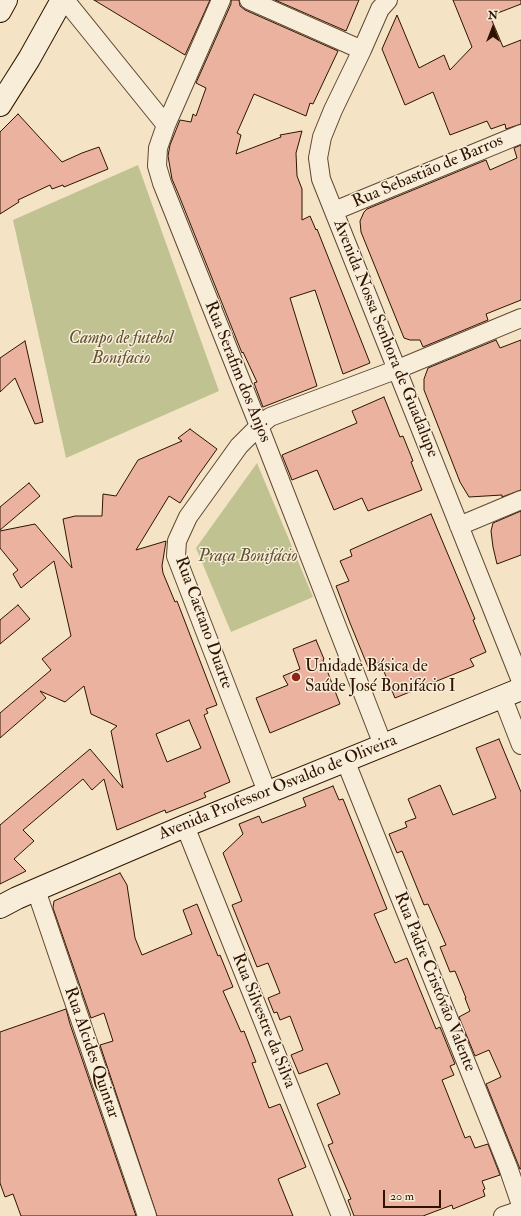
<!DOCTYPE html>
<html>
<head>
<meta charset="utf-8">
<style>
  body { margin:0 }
  #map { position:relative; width:521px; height:1216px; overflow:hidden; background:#f4e3c4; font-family:"IM FELL Double Pica",serif }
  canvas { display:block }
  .north { position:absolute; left:473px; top:8px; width:40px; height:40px; -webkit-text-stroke:3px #f8edd9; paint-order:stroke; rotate:0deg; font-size:11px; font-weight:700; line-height:16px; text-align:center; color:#2e1400 }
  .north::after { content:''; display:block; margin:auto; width:14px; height:18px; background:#2e1400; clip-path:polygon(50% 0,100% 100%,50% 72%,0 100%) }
  .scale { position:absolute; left:383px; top:1190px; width:58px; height:18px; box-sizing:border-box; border:2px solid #2e1400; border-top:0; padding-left:5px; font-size:12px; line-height:14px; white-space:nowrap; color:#2e1400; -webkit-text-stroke:3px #f8edd9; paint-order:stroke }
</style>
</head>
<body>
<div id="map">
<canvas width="521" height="1216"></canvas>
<div class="north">N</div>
<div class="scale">20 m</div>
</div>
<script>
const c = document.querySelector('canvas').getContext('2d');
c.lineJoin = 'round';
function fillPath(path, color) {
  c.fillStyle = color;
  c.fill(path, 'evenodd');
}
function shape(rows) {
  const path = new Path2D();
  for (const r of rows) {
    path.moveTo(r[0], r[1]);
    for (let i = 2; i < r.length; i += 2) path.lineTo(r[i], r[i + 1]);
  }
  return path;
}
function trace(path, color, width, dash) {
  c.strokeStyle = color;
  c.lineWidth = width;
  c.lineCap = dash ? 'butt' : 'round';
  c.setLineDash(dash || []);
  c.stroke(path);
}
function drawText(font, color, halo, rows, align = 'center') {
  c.font = font + ' "IM FELL Double Pica",serif';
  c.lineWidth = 3;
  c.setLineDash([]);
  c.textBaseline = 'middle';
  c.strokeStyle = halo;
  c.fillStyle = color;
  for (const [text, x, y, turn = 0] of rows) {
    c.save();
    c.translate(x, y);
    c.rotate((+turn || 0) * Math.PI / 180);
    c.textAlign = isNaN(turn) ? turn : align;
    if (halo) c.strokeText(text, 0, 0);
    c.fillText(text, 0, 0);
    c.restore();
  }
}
fillPath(shape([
  [138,165,219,391,66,458,13,220],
  [257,463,313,597,231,632,196,548]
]), '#c0c391');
const building = shape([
  [94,0,210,0,185,55,94,0],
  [231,0,239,0,240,6,245,10,338,51,313,104,310,103,306,116,254,94,237,133,241,135,236,154,281,137,280,135,302,131,296,153,297,176,302,189,302,220,310,216,316,230,317,229,370,363,343,374,315,290,290,298,317,386,263,407,254,383,257,382,243,352,242,353,178,193,172,179,168,156,170,145,180,120,191,122,193,114,196,116,206,88,196,83,231,4,231,0],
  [275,0,359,0,346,31,275,0],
  [453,0,521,0,521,4,490,16,503,47,521,40,521,124,506,129,505,124,491,129,487,121,450,135,433,92,405,105,382,49,397,15,419,68,444,55,450,70,472,47,453,0],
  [18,114,62,162,82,153,99,147,108,169,64,187,63,185,52,189,50,185,18,200,19,202,0,214,0,132,18,114],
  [521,145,521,300,486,314,488,320,423,347,420,340,410,340,404,338,361,232,360,221,364,212,367,209,486,160,490,170,517,158,514,148,521,145],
  [496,340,500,348,521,340,521,490,502,497,502,495,469,497,460,482,426,395,424,390,424,379,428,368,496,340],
  [25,341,43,422,35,424,15,378,0,392,0,358,25,341],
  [384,397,400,437,403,436,413,461,411,462,422,490,368,511,362,498,334,510,317,470,292,480,282,455,357,423,352,411,384,397],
  [190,429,217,449,197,477,180,503,169,496,136,550,166,541,162,566,163,573,175,602,177,601,217,705,206,709,208,713,204,715,230,782,204,793,206,797,166,813,165,810,117,830,104,779,92,790,83,779,23,830,34,841,14,859,26,871,0,884,0,825,90,749,123,788,111,731,117,726,91,714,84,686,65,702,40,691,46,698,0,738,0,713,51,670,42,659,71,636,54,561,21,588,13,574,18,570,0,548,0,531,35,524,72,568,63,519,75,516,102,516,103,494,116,496,138,460,182,441,178,438,190,429],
  [189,720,201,748,167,762,156,734,189,720],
  [29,483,40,496,0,530,0,507,29,483],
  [521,511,521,555,497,564,493,547,491,531,493,523,521,511],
  [431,514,475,619,473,620,486,652,470,659,474,666,395,698,380,662,368,667,350,623,336,586,349,581,340,561,352,556,350,550,431,514],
  [18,605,30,619,0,644,0,620,18,605],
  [316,640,324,659,323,660,340,704,270,733,256,698,288,685,283,676,300,669,293,649,316,640],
  [499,739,521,792,521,1169,520,1169,486,1084,501,1077,489,1050,475,1056,459,1017,470,1011,465,998,466,998,455,971,450,972,440,947,446,945,428,904,424,905,402,851,397,853,389,834,407,827,405,822,416,818,408,799,440,785,453,815,496,798,476,748,499,739],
  [333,786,339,800,343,799,387,909,374,914,395,963,407,958,436,1029,440,1027,455,1064,450,1066,454,1075,442,1080,465,1138,470,1136,475,1148,488,1144,500,1175,482,1181,485,1189,483,1190,485,1196,453,1209,452,1205,423,1216,354,1216,348,1200,351,1199,328,1145,333,1143,317,1104,340,1094,327,1063,299,1074,291,1055,303,1050,290,1016,280,1020,277,1012,274,1013,268,998,280,993,268,963,257,967,232,905,242,901,223,853,243,834,239,824,259,816,262,823,306,806,303,798,333,786],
  [120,873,127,885,135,938,142,955,192,934,183,910,197,904,218,956,220,955,233,987,223,991,241,1032,244,1031,256,1062,252,1063,269,1108,280,1104,306,1167,278,1179,293,1216,157,1216,100,1045,113,1041,104,1013,91,1018,53,908,54,901,120,873],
  [66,1009,70,1024,136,1216,21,1216,13,1194,5,1197,0,1183,0,1032,66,1009]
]);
fillPath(building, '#ebb2a0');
trace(building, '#2e1400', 1);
const street = shape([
  [65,0,166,125],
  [221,0,166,125,158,148,157,166,162,183,259,426,383,745],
  [249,0,362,50],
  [388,0,380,9,362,50,333,110,322,137,318,158,321,179,521,681],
  [334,211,521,134],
  [459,526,521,500],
  [502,696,521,745],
  [345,760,508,1167,521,1205],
  [267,792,176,556,177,541,188,517,239,446,259,426,270,417,398,369,521,318],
  [185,826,341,1216],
  [36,890,147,1216],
  [503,1216,521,1210]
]);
const secondary = shape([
  [0,11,6,0],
  [0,105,29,59,62,0],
  [0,907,17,898,185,826,521,689]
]);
trace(street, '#604831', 20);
trace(secondary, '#2e1400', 24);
trace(street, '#f8edd9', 18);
trace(secondary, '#f8edd9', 22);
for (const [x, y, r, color] of [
  [296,677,5,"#8f2418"]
]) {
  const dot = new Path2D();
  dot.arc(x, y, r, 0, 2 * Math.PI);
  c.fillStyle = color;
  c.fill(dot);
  trace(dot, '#f8edd9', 1.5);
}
drawText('17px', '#2e1400', '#f8edd9', [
  ["Rua Sebastião de Barros",428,172,-23],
  ["Avenida Nossa Senhora de Guadalupe",385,339,68],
  ["Rua Serafim dos Anjos",237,372,68],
  ["Rua Caetano Duarte",203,623,70],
  ["Avenida Professor Osvaldo de Oliveira",278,788,-22],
  ["Rua Padre Cristóvão Valente",434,982,68],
  ["Rua Silvestre da Silva",263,1021,68],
  ["Rua Alcides Quintar",91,1053,71]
]);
drawText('italic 17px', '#615133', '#f8edd9', [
  ["Campo de futebol",121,339],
  ["Bonifacio",121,359],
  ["Praça Bonifácio",248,557]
]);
drawText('17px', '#2e1400', '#f8edd9', [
  ["Unidade Básica de",305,667],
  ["Saúde José Bonifácio I",305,687]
], 'left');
</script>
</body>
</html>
